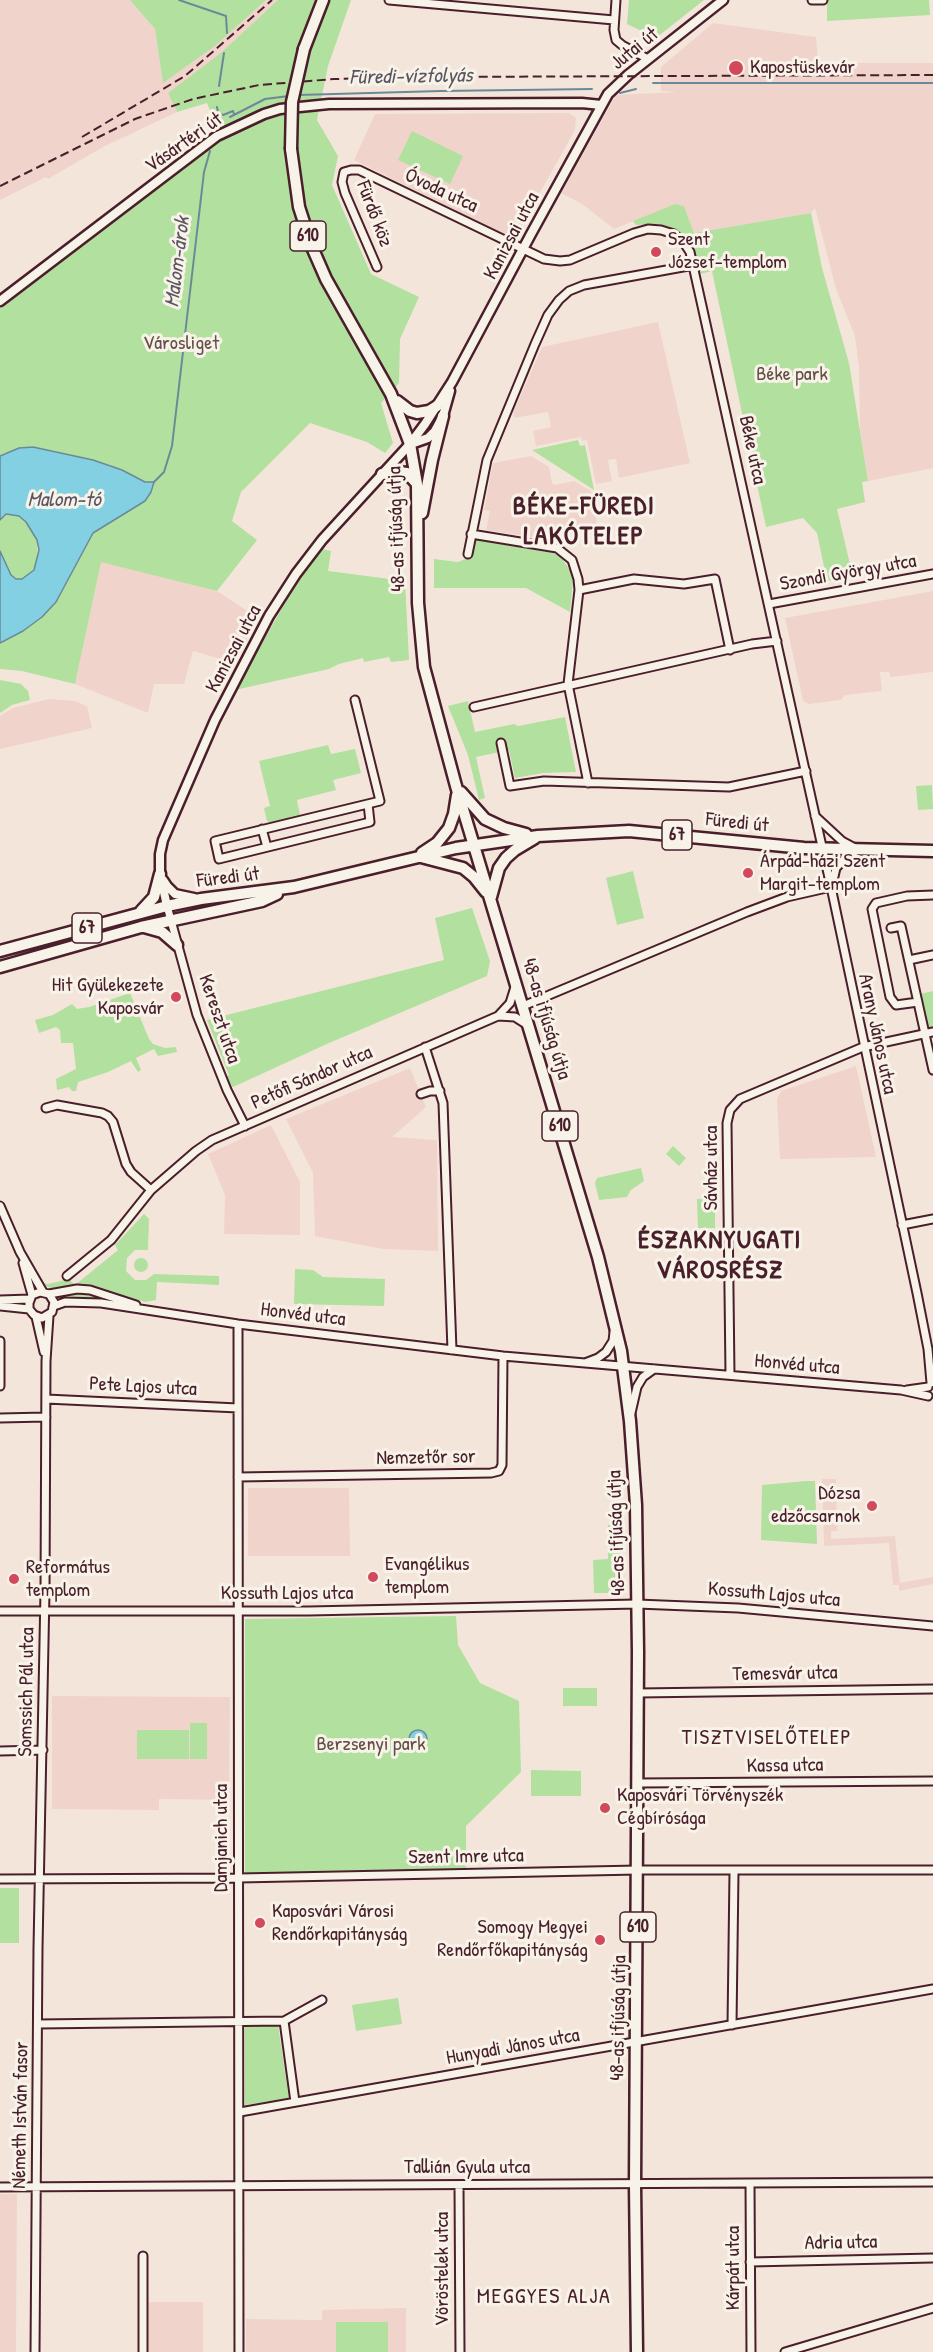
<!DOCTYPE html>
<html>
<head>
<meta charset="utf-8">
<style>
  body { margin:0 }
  canvas { display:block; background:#f4e5db }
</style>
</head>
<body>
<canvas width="933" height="2352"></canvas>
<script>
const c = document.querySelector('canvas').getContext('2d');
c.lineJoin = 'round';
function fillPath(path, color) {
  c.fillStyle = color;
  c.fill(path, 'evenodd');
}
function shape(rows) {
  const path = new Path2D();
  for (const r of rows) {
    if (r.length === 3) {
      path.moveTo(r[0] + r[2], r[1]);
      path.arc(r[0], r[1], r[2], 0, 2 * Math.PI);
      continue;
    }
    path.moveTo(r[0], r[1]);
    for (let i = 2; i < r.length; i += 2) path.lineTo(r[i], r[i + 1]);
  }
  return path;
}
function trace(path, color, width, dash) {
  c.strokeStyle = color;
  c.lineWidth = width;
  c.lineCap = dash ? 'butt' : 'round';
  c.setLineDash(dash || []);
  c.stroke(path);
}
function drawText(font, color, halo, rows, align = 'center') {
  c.font = font + ' "Patrick Hand",sans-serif';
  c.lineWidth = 6;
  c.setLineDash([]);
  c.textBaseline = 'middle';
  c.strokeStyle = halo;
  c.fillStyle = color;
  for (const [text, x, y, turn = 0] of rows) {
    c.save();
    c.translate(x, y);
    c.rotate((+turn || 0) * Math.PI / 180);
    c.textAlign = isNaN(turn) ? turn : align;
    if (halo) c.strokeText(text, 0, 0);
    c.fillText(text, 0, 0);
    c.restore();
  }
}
fillPath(shape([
  [0,0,131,0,155,29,163,82,215,46,266,0,278,0,222,53,168,93,177,112,103,147,48,179,46,177,0,200],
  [713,23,816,37,818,63,933,63,933,468,868,481,860,430,859,368,855,336,836,289,815,208,811,213,694,233,684,206,675,204,614,229,582,204,561,193,616,95,677,92,661,91,661,67],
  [569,113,576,118,575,130,514,239,354,160,375,114],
  [658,322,690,463,619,478,616,459,608,460,612,481,596,484,587,440,582,441,581,437,536,446,533,431,551,427,548,412,514,418,513,413,542,347],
  [531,456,549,467,552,483,555,485,574,481,591,491,598,529,546,539,486,530,490,511,484,510,493,463],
  [101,561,217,591,258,618,234,663,193,651,184,684,154,684,148,713,75,684],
  [933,591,933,672,890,677,889,672,880,672,882,691,845,695,841,700,809,704,803,701,785,618],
  [49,699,75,701,87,706,92,728,0,749,0,716,13,708],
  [856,1066,876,1157,780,1159,777,1099,781,1091],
  [410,1068,426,1107,392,1137,437,1140,438,1251,383,1249,315,1236,313,1173,286,1119],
  [271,1125,300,1182,300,1235,224,1234,225,1195,208,1154],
  [822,1479,836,1479,837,1531,831,1531,831,1539,895,1536,900,1583,933,1577,933,1584,899,1591,899,1585,893,1585,889,1543,824,1546],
  [248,1488,349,1488,350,1556,248,1556],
  [52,1696,230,1697,229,1800,159,1799,159,1810,52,1809],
  [0,2194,17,2194,16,2352,0,2352],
  [145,2302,203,2302,203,2352,145,2352],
  [406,2308,406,2352,246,2352,246,2319,322,2320,322,2310]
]), '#f0d4cb');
fillPath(shape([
  [130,0,266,0,215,46,163,83,155,29],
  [278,0,351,0,328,66,317,120,338,156,332,185,371,274,419,297,400,339,399,383,381,403,393,443,385,453,367,442,310,423,241,492,232,521,257,540,217,591,101,562,75,684,22,671,0,669,0,643,23,631,42,617,56,602,93,533,122,516,154,482,145,482,122,470,93,460,50,450,0,456,0,308,222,140,207,103,177,112,168,93,221,53],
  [629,0,704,0,656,38,627,24],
  [827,0,929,0,930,15,827,21],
  [412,131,463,156,450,184,398,160],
  [675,204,684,206,694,233,811,213,822,268,849,363,868,481,862,482,865,502,837,509,853,577,827,581,817,533,803,518,766,527,712,271,700,274,692,245,683,234,668,226,654,224,636,225,633,221],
  [578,440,580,446,585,445,594,490,532,450],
  [6,514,19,516,26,522,37,540,38,560,34,570,22,579,16,579,11,575,0,551,0,520],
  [475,540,553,553,561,557,571,572,573,581,570,612,526,588,434,588,434,559,458,562,472,556],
  [322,549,331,551,328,571,405,581,409,660,391,662,389,657,364,662,363,658,339,664,329,669,235,690,301,575,319,550],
  [0,680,21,684,28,691,30,700,12,705,0,713],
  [468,701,475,732,514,724,518,726,565,717,576,772,543,773,515,778,509,750,476,757,485,798,479,800,468,755,448,706],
  [328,745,331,754,355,749,361,773,333,780,336,790,297,800,300,815,271,823,267,821,264,808,270,806,259,761],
  [932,785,933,809,918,810,916,786],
  [633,871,644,918,617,925,606,878],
  [472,908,490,961,487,976,329,1043,233,1087,229,1086,225,1078,229,1075,207,1020,444,960,435,918],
  [933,991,933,1032,925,1033,916,995],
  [130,993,149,1039,153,1044,165,1048,176,1047,177,1052,158,1056,154,1049,136,1058,141,1070,138,1072,131,1061,108,1072,78,1082,76,1091,72,1091,69,1087,57,1090,56,1079,76,1069,73,1043,61,1043,60,1030,56,1027,39,1033,35,1020,53,1015,72,1004,77,1009,89,1007],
  [673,1146,686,1158,679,1166,666,1154],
  [641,1168,644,1181,631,1190,627,1197,599,1200,595,1183,597,1178],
  [697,1199,715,1199,715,1228,698,1228],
  [144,1214,149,1219,148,1250,135,1250,127,1258,126,1271,135,1280,146,1280,154,1274,219,1276,219,1285,157,1282,156,1300,145,1302,86,1285,55,1289,42,1285,42,1283,48,1284,69,1279,75,1285,118,1250,115,1245],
  [141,1265,7],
  [295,1269,313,1270,323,1277,385,1279,384,1306,294,1304],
  [83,1292,115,1300,114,1302,66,1297,66,1294],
  [806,1481,815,1481,817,1544,761,1540,762,1485],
  [608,1525,620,1525,621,1583,619,1589,613,1593,594,1593,593,1560,608,1559],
  [456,1616,458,1645,480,1683,519,1701,521,1772,466,1826,466,1870,245,1873,245,1619],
  [563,1688,597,1688,597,1706,563,1706],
  [190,1723,207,1723,207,1759,190,1759],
  [137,1730,189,1730,189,1759,137,1759],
  [531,1770,581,1771,581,1796,531,1796],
  [0,1888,19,1888,19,1943,0,1943],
  [398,1998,402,2024,356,2031,352,2005],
  [278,2025,289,2099,245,2105,245,2026],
  [336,2322,388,2322,388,2352,336,2352]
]), '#b2e09e');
const water = shape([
  [33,447,93,460,122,470,145,482,154,482,151,492,145,501,93,533,56,602,42,617,23,631,0,643,0,551,11,575,16,579,22,579,34,570,39,550,37,540,26,522,19,516,6,514,0,520,0,456,19,448,33,447],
  [418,1739,9]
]);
fillPath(water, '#82d0e1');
trace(water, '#6c8998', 1.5);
trace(shape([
  [179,0,226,16,227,33],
  [653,83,933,83],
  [219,86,224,53],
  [620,93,636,89],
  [298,95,441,91,592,89],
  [217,107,218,112,223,115,233,111,234,114],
  [230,117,265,99,289,96],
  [154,482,164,472,172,446,204,172,210,151]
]), '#6c8998', 2);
const minor = shape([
  [389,0,614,20],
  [616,0,614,30,616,40,622,45,648,59],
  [812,0,823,0],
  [377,267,345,193,342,182,344,172,351,170,359,170,544,259,560,261,570,260,634,233,648,229,661,230,674,234,684,243,690,252,831,887,917,1293,928,1349,931,1383],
  [471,534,557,548,572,560,578,579,579,590,568,684,588,783],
  [468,554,487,460,535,344,548,315,559,300,569,291,584,285,694,265],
  [579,590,634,579,684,584,715,579,730,650],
  [769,604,933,574],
  [355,700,380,801,215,841,219,859,370,822,368,804],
  [474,707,752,644,777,641],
  [501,743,510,786,544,781,729,787,806,771],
  [815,816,842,841,855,848],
  [262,829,267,847],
  [832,885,836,868,846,857,858,850],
  [167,906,197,1015,227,1090,245,1126],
  [891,928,901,926,933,1070],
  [909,960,933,955],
  [918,1002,896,1005,890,997,872,909,876,903,907,896,933,895],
  [523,1006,747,912,787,897,831,887],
  [498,1016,515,1017,526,1024],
  [425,1047,443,1103,452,1350],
  [421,1094,430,1091,440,1091],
  [46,1108,57,1105,102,1113,108,1116,113,1122,126,1164,131,1172,151,1190],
  [0,1206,20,1252,43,1292],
  [902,1225,933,1219],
  [23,1263,32,1295],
  [67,1276,111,1240,151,1190,196,1151,212,1140,498,1016,510,1003,515,987],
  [49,1294,54,1302,52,1312,42,1318,34,1315,29,1309,29,1303,32,1295,40,1292,49,1294,77,1289,90,1290,136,1305],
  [0,1300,30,1299],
  [0,1306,29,1309],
  [54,1306,65,1302,101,1303,238,1324,503,1356,901,1390,928,1396],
  [36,1317,44,1352],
  [238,1324,239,2352],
  [0,1341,0,1386],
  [585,1363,598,1358,606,1352,613,1341,614,1332],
  [730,1375,727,1123,730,1110,740,1099,863,1047,933,1032],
  [907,1390,928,1387],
  [46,1399,238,1408],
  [631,1413,637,1387,643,1377,654,1369],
  [0,1418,46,1417],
  [238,1477,491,1473,499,1471,502,1465,503,1356],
  [0,1611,309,1611,637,1604,738,1608,933,1626],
  [638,1693,933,1689],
  [0,1751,43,1750],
  [637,1783,933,1781],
  [0,1879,239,1878,638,1870,933,1870],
  [284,2021,295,2102],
  [38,2024,284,2021,322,2000],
  [732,2025,734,1872],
  [240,2112,933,1989],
  [750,2183,751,2352],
  [459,2185,460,2352],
  [0,2187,933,2182],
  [750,2262,933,2258],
  [35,2352,38,1948,45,1591,46,1361,49,1316],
  [143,2352,143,2256],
  [785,2352,933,2308]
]);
const tertiary = shape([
  [0,301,217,136,264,114,280,109,329,104,582,103,601,105],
  [411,444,428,438,435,431,443,416,450,391],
  [163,880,167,886,175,894,194,898],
  [167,906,160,874,160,854,163,840,215,720,269,616,296,574,322,540,410,444,425,424,452,382,531,234,608,94,628,75,723,0]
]);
const primary = shape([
  [304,49,323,0],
  [291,149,299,207,312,247,326,279,391,394,410,444,417,484,418,603,424,667,456,786,598,1257,621,1351,630,1421,636,1505,638,1652,635,2185,637,2352],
  [397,401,410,411,417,413,429,411,437,406],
  [382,474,399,472,407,473,417,484],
  [422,513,432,460,443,416],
  [461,792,485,819,504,828,526,834],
  [422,853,437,843,449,828,454,814,457,795],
  [421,857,463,868,474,877,486,892],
  [491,897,499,868,506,858,515,850,535,838],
  [141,911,154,897,160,874],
  [144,927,162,932,177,945],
  [0,951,167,906,201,899,294,887,456,848,538,836,629,831,804,848,933,851],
  [0,967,141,927,262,901,277,894]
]);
trace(minor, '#4a1f2b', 11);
trace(tertiary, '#4a1f2b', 13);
trace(primary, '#4a1f2b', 15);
trace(minor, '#f7f3e8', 7);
trace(tertiary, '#f7f3e8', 8);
trace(primary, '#f7f3e8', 10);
trace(shape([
  [82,137,185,76,272,0],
  [0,186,135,119,193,99,259,85,334,79,428,77,933,75]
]), '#4a1f2b', 2, [9, 4.5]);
const primaryBridge = shape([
  [291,149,292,102,304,49]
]);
trace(primaryBridge, '#4a1f2b', 15, []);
trace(primaryBridge, '#f7f3e8', 10);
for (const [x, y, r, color] of [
  [736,68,8,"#d1495b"],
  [656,252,6,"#d1495b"],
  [748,873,6,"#d1495b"],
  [176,997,6,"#d1495b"],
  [872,1506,6,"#d1495b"],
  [373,1577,6,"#d1495b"],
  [14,1579,6,"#d1495b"],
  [605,1808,6,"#d1495b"],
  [260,1923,6,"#d1495b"],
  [600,1940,6,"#d1495b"]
]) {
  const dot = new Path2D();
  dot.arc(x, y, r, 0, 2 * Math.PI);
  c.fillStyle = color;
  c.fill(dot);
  trace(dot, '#f7f3e8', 2);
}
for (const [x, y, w] of [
  [308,236,36],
  [677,835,30],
  [87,928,30],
  [560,1126,36],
  [638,1927,36]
]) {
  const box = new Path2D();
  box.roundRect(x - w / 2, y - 15, w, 30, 4.5);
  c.fillStyle = '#f7f3e8';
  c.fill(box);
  trace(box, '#4a1f2b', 1.5);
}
drawText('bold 18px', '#4a1f2b', null, [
  ["610",308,236],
  ["67",677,835],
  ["67",87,928],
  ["610",560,1126],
  ["610",638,1927]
]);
drawText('20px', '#4a1f2b', '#f7f3e8', [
  ["Jutai út",635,49,-39],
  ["Vásártéri út",184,143,-35],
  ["Óvoda utca",441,191,25],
  ["Fürdő köz",374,214,69],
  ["Kanizsai utca",512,236,-62],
  ["Béke utca",752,450,78],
  ["48-as ifjúság útja",397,529,-92],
  ["Szondi György utca",848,573,-10],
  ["Kanizsai utca",234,649,-62],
  ["Füredi út",737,823,6],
  ["Füredi út",228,878,-7],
  ["Kereszt utca",219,1019,71],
  ["48-as ifjúság útja",546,1019,73],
  ["Arany János utca",877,1034,78],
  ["Petőfi Sándor utca",312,1078,-24],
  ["Sávház utca",712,1168,-90],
  ["Honvéd utca",303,1315,7],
  ["Honvéd utca",797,1365,5],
  ["Pete Lajos utca",143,1387,3],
  ["Nemzetőr sor",426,1458,-1],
  ["48-as ifjúság útja",617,1533,-92],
  ["Kossuth Lajos utca",287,1594],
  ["Kossuth Lajos utca",774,1595,5],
  ["Temesvár utca",785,1674,-1],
  ["Somssich Pál utca",27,1692,-89],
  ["Kassa utca",785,1766,-1],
  ["Damjanich utca",222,1838,-90],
  ["Szent Imre utca",466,1857,-1],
  ["48-as ifjúság útja",619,2018,-89],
  ["Hunyadi János utca",513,2047,-10],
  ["Németh István fasor",21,2115,-89],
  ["Tallián Gyula utca",467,2168],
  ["Adria utca",841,2243,-1],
  ["Kárpát utca",734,2268,-90],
  ["Vöröstelek utca",443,2269,-90]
]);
drawText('20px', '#4a1f2b', '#f7f3e8', [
  ["Kapostüskevár",750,68],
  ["Szent",668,240],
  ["József-templom",668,263],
  ["Árpád-házi Szent",760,862],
  ["Margit-templom",760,885],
  ["Hit Gyülekezete",164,986,"right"],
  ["Kaposvár",164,1009,"right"],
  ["Dózsa",860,1494,"right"],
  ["edzőcsarnok",860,1517,"right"],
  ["Evangélikus",385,1565],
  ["templom",385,1588],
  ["Református",26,1568],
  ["templom",26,1591],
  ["Kaposvári Törvényszék",617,1796],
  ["Cégbírósága",617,1819],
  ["Kaposvári Városi",272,1912],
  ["Rendőrkapitányság",272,1935],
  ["Somogy Megyei",588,1928,"right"],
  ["Rendőrfőkapitányság",588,1951,"right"]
], 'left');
drawText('20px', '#644f48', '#f7f3e8', [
  ["Városliget",181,344],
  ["Béke park",792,375],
  ["Berzsenyi park",371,1745]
]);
drawText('italic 21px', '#5b5462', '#f7f3e8', [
  ["Füredi-vízfolyás",411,77,-1],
  ["Malom-árok",178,262,-83],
  ["Malom-tó",64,500]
]);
c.letterSpacing = '1.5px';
drawText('21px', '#4a1f2b', '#f7f3e8', [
  ["TISZTVISELŐTELEP",767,1738]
]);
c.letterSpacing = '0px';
c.letterSpacing = '1.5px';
drawText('22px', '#4a1f2b', '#f7f3e8', [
  ["MEGGYES ALJA",544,2297]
]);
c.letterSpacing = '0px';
c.letterSpacing = '1.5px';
drawText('bold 26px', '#4a1f2b', '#f7f3e8', [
  ["BÉKE-FÜREDI",584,507],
  ["LAKÓTELEP",584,537],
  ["ÉSZAKNYUGATI",720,1241],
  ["VÁROSRÉSZ",720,1271]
]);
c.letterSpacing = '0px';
</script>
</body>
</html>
